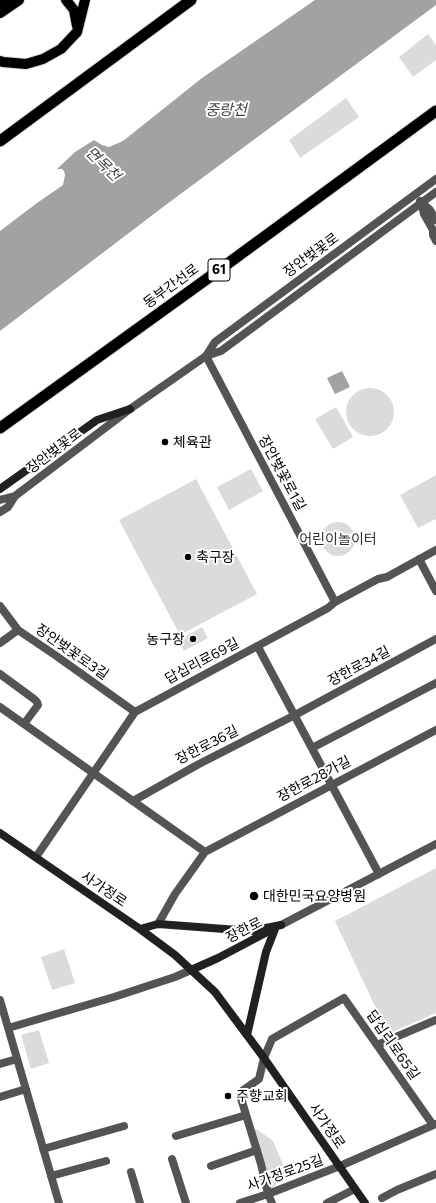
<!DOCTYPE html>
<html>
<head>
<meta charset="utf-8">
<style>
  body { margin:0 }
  canvas { display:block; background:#fff }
</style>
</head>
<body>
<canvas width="436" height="1203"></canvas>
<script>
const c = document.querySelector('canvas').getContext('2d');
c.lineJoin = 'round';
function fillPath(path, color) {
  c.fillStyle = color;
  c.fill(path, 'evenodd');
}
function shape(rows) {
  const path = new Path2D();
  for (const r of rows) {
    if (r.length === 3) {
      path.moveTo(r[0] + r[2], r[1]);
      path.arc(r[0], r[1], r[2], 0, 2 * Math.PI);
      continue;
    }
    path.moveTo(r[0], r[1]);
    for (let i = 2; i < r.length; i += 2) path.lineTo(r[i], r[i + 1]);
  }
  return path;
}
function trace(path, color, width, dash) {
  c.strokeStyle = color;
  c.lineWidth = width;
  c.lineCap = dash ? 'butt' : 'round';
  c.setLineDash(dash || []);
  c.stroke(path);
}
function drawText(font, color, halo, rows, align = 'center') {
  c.font = font + ' Commissioner,"Noto Sans KR",sans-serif';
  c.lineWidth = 4;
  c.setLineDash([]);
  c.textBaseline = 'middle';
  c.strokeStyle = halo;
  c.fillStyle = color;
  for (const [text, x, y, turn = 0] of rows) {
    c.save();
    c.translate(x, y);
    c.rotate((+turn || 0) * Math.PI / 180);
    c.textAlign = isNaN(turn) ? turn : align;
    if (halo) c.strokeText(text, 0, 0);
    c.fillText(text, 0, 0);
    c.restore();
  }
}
fillPath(shape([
  [428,34,436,45,436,60,413,77,399,57],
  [346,98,359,117,300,158,289,140],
  [370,412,24],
  [336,407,353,437,333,449,315,419],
  [251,469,263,491,229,510,217,487],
  [436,475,436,519,418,528,400,495],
  [196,479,257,594,180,635,119,520],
  [338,539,17],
  [202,627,208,638,184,651,179,640],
  [436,868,436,1013,388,1034,335,921],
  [64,949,75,983,52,990,41,957],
  [39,1030,49,1063,31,1069,21,1035],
  [253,1129,258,1130,273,1141,287,1174,271,1189]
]), '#dbdbdb');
fillPath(shape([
  [315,0,436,0,436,5,167,204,0,331,0,231,37,203,63,185,65,175,64,171,62,169,57,169,75,152,94,140,102,145,109,147,123,141,202,78],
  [342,371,350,387,335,394,327,378]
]), '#a2a2a2');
const primary = shape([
  [66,0,74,10,77,26],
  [0,3,14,0],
  [0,13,19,0],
  [0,61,3,62,26,64,43,59,61,49,77,32,85,0]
]);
const trunk = shape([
  [0,141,191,0],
  [0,428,215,273,436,111]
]);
trace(primary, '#dbdbdb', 12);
trace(trunk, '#dbdbdb', 13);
trace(shape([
  [420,201,430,210,436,220],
  [421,203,424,214,433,230,433,235,436,241],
  [206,356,335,602],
  [419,559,436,591],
  [0,606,18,630,55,655,135,712],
  [0,643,18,630],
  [258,647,379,874],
  [0,674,34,699,37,702,38,705,24,724],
  [0,707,205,852],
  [312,748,436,683],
  [133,801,199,764,295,715,436,639],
  [36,857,135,712,328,608,335,602,350,594,378,579,387,577,436,550],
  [158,924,175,894,205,852,436,730],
  [0,1000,59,1203],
  [8,1028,114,997,175,977,191,970],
  [377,1045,436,1020],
  [0,1064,17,1059],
  [0,1097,26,1089],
  [176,1136,246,1115],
  [43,1149,124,1126],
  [172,1159,186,1203],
  [211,1166,257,1150],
  [131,1172,140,1203],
  [51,1176,106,1161],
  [382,1198,397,1190,436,1174],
  [240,1203,268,1194,340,1166,436,1124],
  [272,1203,268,1194,261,1164,240,1095,242,1091,259,1079,264,1058,272,1039,344,998,433,1125],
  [327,1203,355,1189]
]), '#545454', 8);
trace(shape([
  [206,356,215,342,436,179],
  [0,500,15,496],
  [0,512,8,507,15,496,130,409,206,356,221,351,436,192],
  [281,925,436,844]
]), '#545454', 8);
trace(shape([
  [0,489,97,420,130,409],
  [0,833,140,929,175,955,215,992,264,1058,365,1203],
  [140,929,158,924,251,931,281,925],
  [191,970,218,958,273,929],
  [247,1035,266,952,275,929]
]), '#212121', 8);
trace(primary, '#000', 10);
trace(trunk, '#000', 11);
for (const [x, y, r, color] of [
  [165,442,4,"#000"],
  [188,557,4,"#000"],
  [193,639,4,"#000"],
  [254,896,5,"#000"],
  [228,1096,4,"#000"]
]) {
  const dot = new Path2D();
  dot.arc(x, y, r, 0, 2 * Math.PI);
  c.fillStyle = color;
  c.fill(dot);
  trace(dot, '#fff', 1.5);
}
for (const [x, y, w] of [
  [219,270,22]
]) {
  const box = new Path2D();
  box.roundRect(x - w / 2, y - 11, w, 22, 3);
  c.fillStyle = '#fff';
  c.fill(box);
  trace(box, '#000', 1);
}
drawText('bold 13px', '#000', null, [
  ["61",219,270]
]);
drawText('14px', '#000', '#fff', [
  ["장안벚꽃로",311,255,-36],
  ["동부간선로",171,286,-36],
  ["장안벚꽃로",54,451,-37],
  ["장안벚꽃로1길",282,473,62],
  ["장안벚꽃로3길",72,652,35],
  ["답십리로69길",202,661,-28],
  ["장한로34길",359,666,-28],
  ["장한로36길",207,745,-27],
  ["장한로28가길",314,779,-28],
  ["사가정로",104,889,34],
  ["장한로",244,930,-27],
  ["답십리로65길",393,1045,55],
  ["사가정로",327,1126,55],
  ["사가정로25길",285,1173,-20]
]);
drawText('14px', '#000', '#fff', [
  ["체육관",173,442],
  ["축구장",196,557],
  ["농구장",185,639,"right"],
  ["대한민국요양병원",263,896],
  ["주향교회",236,1096]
], 'left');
drawText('14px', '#323232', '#fff', [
  ["어린이놀이터",338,539]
]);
drawText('italic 15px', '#434343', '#fff', [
  ["중랑천",226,110],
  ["면목천",103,164,44]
]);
</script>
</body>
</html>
